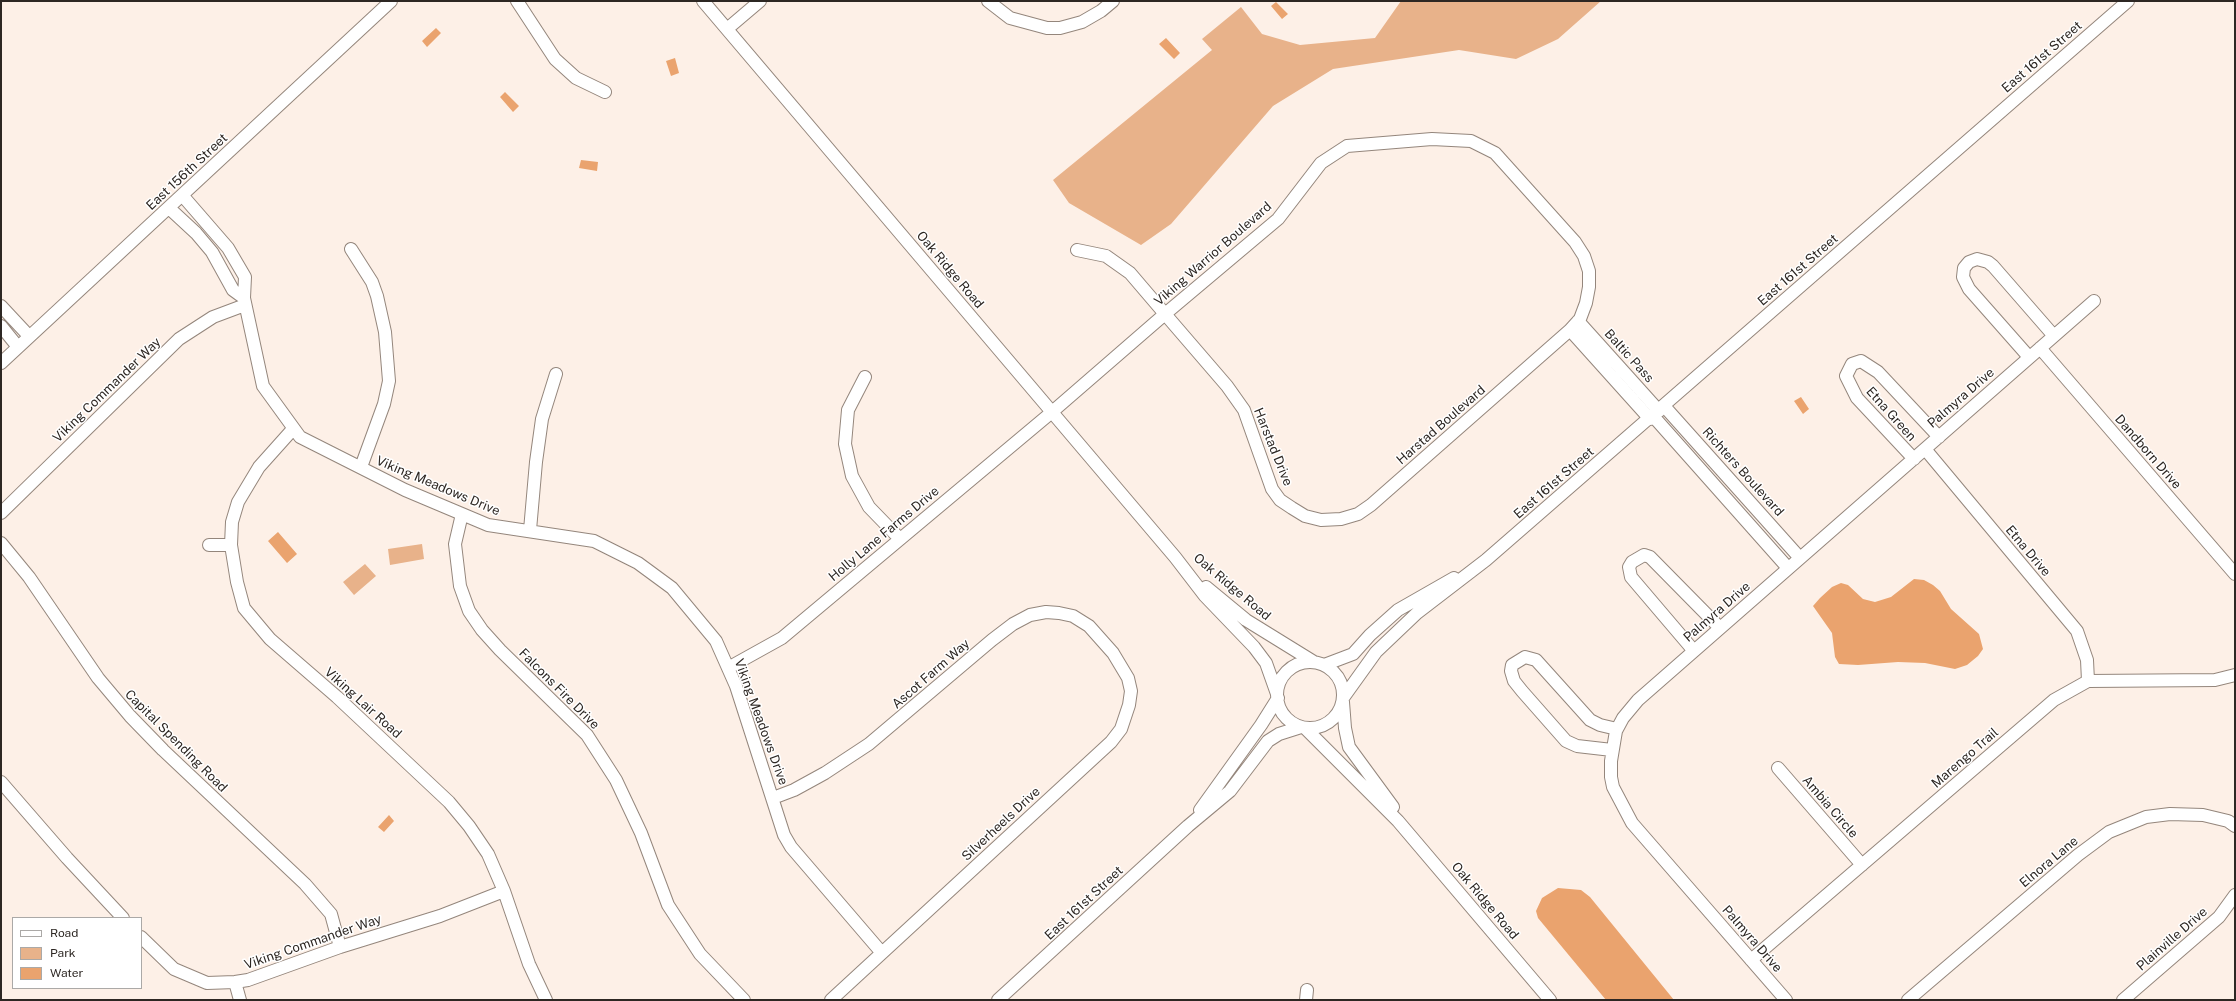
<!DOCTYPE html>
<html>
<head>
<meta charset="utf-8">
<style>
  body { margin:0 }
  #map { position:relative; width:2236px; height:1001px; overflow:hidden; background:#fdf0e7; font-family:"Public Sans",sans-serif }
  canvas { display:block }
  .frame { position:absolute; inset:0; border:2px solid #2d2723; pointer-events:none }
  .legend { position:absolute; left:12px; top:917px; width:130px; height:72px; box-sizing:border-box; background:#fff; border:1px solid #aba9a7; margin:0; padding:5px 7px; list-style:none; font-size:12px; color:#2d2723 }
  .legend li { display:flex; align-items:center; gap:8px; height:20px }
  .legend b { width:20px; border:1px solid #aba9a7 }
</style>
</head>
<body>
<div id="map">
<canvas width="2236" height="1001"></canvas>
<div class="frame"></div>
<ul class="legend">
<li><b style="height:5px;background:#fff"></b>Road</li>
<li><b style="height:11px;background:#e8b28a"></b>Park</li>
<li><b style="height:11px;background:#eaa36e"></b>Water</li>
</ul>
</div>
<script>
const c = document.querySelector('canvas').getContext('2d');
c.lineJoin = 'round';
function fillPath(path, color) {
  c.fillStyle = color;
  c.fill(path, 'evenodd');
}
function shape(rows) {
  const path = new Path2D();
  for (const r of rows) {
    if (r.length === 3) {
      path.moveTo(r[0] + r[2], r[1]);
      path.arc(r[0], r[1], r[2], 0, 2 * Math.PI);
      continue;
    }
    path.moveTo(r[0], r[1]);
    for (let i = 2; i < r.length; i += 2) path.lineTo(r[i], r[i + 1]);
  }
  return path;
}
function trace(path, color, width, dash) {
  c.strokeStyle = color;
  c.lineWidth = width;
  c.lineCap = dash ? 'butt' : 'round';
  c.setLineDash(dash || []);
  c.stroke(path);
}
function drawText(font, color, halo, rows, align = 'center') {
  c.font = font + ' "Public Sans",sans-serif';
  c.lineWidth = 3;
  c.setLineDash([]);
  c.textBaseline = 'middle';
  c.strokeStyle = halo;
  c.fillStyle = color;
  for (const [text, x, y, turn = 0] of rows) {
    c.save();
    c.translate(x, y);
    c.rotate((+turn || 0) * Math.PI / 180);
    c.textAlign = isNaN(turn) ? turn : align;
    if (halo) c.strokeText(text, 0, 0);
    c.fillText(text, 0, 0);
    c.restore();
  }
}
fillPath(shape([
  [1401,1,1601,1,1558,39,1516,59,1459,50,1333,69,1273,106,1171,224,1141,245,1069,203,1053,180,1212,50,1202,39,1241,7,1262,34,1300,45,1375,38],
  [422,544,424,559,390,565,388,549],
  [365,564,376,576,354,595,343,582]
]), '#e8b28a');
fillPath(shape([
  [1276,2,1288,14,1282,19,1271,6],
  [436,28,441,33,427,47,422,41],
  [1166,38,1180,53,1174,59,1159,44],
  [675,58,679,73,671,76,666,61],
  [505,92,519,106,513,112,500,97],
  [581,160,598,162,597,171,579,168],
  [1801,397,1809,409,1803,414,1794,401],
  [278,532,297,554,287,563,268,541],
  [1914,579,1924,580,1933,585,1940,591,1951,609,1979,634,1983,649,1978,656,1967,665,1955,669,1925,663,1898,662,1858,665,1839,664,1835,657,1832,633,1813,606,1820,598,1832,587,1841,583,1848,585,1863,599,1875,602,1891,597],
  [389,815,394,821,384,832,378,827],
  [1558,888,1581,890,1590,897,1674,1000,1606,1000,1538,918,1536,911,1542,898]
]), '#eaa36e');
const minor = shape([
  [517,1,555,59,576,78,605,92],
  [703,1,1175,557,1205,596,1254,647,1266,663,1277,694],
  [988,1,1010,18,1047,28,1060,28,1082,22,1101,11,1113,1],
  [727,29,760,1],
  [182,195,228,248,245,277,244,298,263,386,300,437,405,490,488,525,594,541,638,563,672,588,716,641,736,686,784,835,791,847,882,953],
  [169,208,196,233,212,252,233,290,244,298],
  [351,249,372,282,377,296,385,332,389,381,384,404,361,467],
  [1,306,29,336],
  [1578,321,1659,411],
  [1,326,18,347],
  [1570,330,1650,419],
  [2040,348,2235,574],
  [2029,357,1969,289,1963,277,1964,268,1969,262,1977,259,1988,262,1993,266,2054,336],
  [1,363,391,1],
  [865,377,848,410,845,444,852,476,869,507,900,539],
  [1664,406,1800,558],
  [1653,416,1788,568],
  [293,429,259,467,238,502,232,522,231,545,237,582,244,608,270,639,337,697,449,802,469,826,488,854,504,891,529,964,546,1000],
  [1925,449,2077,631,2087,660,2088,681],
  [1914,459,1857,398,1846,376,1852,364,1861,361,1878,372,1939,437],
  [1,513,179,339,213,317,245,305],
  [462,514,455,544,460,586,469,611,482,630,500,650,587,735,616,780,641,833,668,905,700,954,744,1000],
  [530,530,536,462,542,419,556,374],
  [1,543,29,577,98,678,130,716,163,750,305,884,331,914,340,947],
  [209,545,231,545],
  [1206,587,1246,620,1314,662],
  [1694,651,1631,577,1629,567,1632,562,1644,555,1650,557,1720,628],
  [1310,695,33],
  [1324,665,1353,654,1370,635,1398,610,1454,578],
  [728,668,782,638,1052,412,1165,314,1278,219,1321,163,1347,146,1432,139,1471,141,1495,153,1575,242,1584,256,1589,271,1589,287,1586,303,1580,319,1570,330,1371,505,1358,514,1341,519,1321,520,1305,516,1292,508,1280,500,1272,489,1244,410,1227,386,1165,314,1130,273,1106,256,1077,250],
  [1343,698,1376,652,1417,613,1486,560,2128,1],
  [1343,702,1345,728,1349,747,1393,807],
  [1305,728,1398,821,1550,1000],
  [1612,750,1577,746,1566,741,1522,691,1514,681,1511,671,1512,665,1525,657,1536,660,1590,720,1600,725,1617,729],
  [1778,768,1862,865],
  [1,782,67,858,123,918],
  [773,798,794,790,825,773,869,744,992,640,1013,624,1030,615,1046,612,1059,613,1073,616,1089,626,1113,653,1128,678,1131,691,1129,705,1121,729,1111,742,831,1000],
  [1200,810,1261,725,1278,698],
  [141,937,174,969,207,983,235,982,248,980,340,947,440,916,504,891],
  [1751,960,2054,700,2088,681,2215,680,2235,675],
  [235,982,240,1000],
  [998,1000,1188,826,1230,791,1268,741,1279,734,1301,727],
  [1306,1000,1307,990],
  [1786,1000,1632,823,1613,787,1611,777,1611,761,1616,731,1623,718,1638,700,2094,301],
  [1908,1000,2078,855,2109,832,2146,817,2170,814,2203,815,2228,821,2235,826],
  [2123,1000,2219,917,2235,895]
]);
trace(minor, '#94867c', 14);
trace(minor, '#fff', 12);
drawText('13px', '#2d2723', '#fff', [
  ["East 161st Street",2042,57,-41],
  ["East 156th Street",187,172,-43],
  ["Viking Warrior Boulevard",1213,254,-41],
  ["Oak Ridge Road",950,270,50],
  ["East 161st Street",1798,270,-41],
  ["Baltic Pass",1629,356,48],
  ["Viking Commander Way",107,390,-44],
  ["Palmyra Drive",1961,398,-41],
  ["Etna Green",1891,414,48],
  ["Harstad Boulevard",1441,425,-41],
  ["Harstad Drive",1273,447,68],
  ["Dandborn Drive",2148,452,49],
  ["Richters Boulevard",1743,472,48],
  ["East 161st Street",1554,483,-41],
  ["Viking Meadows Drive",438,486,23],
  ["Holly Lane Farms Drive",884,534,-40],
  ["Etna Drive",2028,551,50],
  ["Oak Ridge Road",1232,587,40],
  ["Palmyra Drive",1717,612,-41],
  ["Ascot Farm Way",931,674,-41],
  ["Falcons Fire Drive",559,689,45],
  ["Viking Lair Road",363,703,42],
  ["Viking Meadows Drive",761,722,70],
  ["Capital Spending Road",176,741,45],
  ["Marengo Trail",1965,758,-41],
  ["Ambia Circle",1830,807,49],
  ["Silverheels Drive",1001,824,-43],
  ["Elnora Lane",2049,862,-40],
  ["Oak Ridge Road",1485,901,50],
  ["East 161st Street",1084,903,-43],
  ["Palmyra Drive",1752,939,49],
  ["Plainville Drive",2172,939,-41],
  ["Viking Commander Way",313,942,-19]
]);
</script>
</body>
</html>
